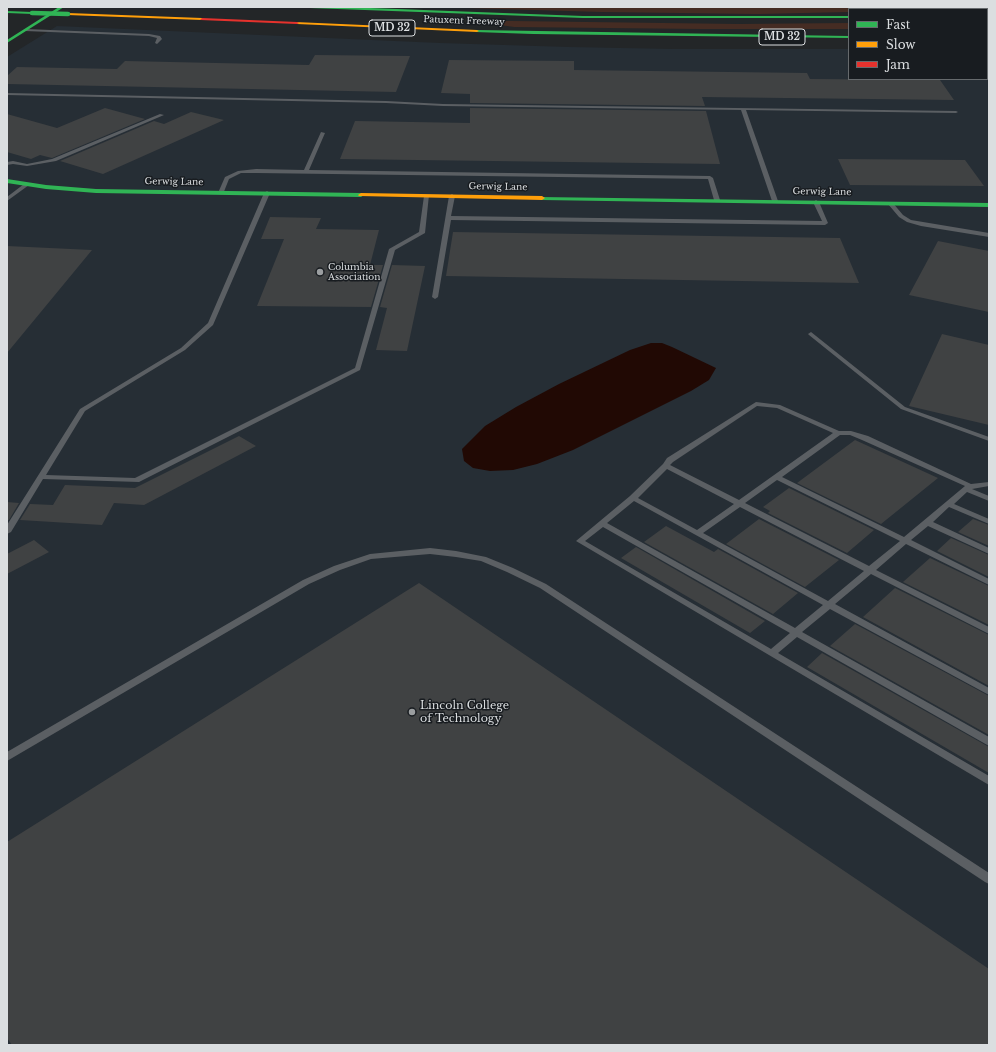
<!DOCTYPE html>
<html>
<head>
<meta charset="utf-8">
<style>
  body { margin:0 }
  #map { position:relative; width:996px; height:1052px; overflow:hidden; background:#232628; font-family:"Libre Baskerville",serif }
  canvas { display:block }
  .frame { position:absolute; inset:0; border:8px solid #dbdee0; pointer-events:none }
  .legend { position:absolute; left:848px; top:8px; width:140px; height:72px; box-sizing:border-box; background:#181c20; border:1px solid #666a6d; margin:0; padding:5px 7px; list-style:none; font-size:12px; color:#dbdee0 }
  .legend li { display:flex; align-items:center; gap:8px; height:20px }
  .legend b { width:20px; border:1px solid #666a6d }
</style>
</head>
<body>
<div id="map">
<canvas width="996" height="1052"></canvas>
<div class="frame"></div>
<ul class="legend">
<li><b style="height:5px;background:#30b455"></b>Fast</li>
<li><b style="height:5px;background:#ff9f0a"></b>Slow</li>
<li><b style="height:5px;background:#e5322d"></b>Jam</li>
</ul>
</div>
<script>
const c = document.querySelector('canvas').getContext('2d');
c.lineJoin = 'round';
function fillPath(path, color) {
  c.fillStyle = color;
  c.fill(path, 'evenodd');
}
function shape(rows) {
  const path = new Path2D();
  for (const r of rows) {
    path.moveTo(r[0], r[1]);
    for (let i = 2; i < r.length; i += 2) path.lineTo(r[i], r[i + 1]);
  }
  return path;
}
function trace(path, color, width, dash) {
  c.strokeStyle = color;
  c.lineWidth = width;
  c.lineCap = dash ? 'butt' : 'round';
  c.setLineDash(dash || []);
  c.stroke(path);
}
function drawText(font, color, halo, rows, align = 'center') {
  c.font = font + ' "Libre Baskerville",serif';
  c.lineWidth = 3;
  c.setLineDash([]);
  c.textBaseline = 'middle';
  c.strokeStyle = halo;
  c.fillStyle = color;
  for (const [text, x, y, turn = 0] of rows) {
    c.save();
    c.translate(x, y);
    c.rotate((+turn || 0) * Math.PI / 180);
    c.textAlign = isNaN(turn) ? turn : align;
    if (halo) c.strokeText(text, 0, 0);
    c.fillText(text, 0, 0);
    c.restore();
  }
}
fillPath(shape([
  [57,26,440,43,569,47,673,49,849,49,849,79,987,79,987,48,989,48,989,1045,7,1045,7,57]
]), '#262e35');
fillPath(shape([
  [433,7,873,7,874,9,849,9,849,12,758,14,601,12],
  [473,21,513,21,738,24,849,23,849,29,700,29,514,27]
]), '#452c23');
fillPath(shape([
  [651,343,662,343,672,347,716,368,709,380,691,391,573,450,537,464,513,470,490,471,473,468,464,461,462,449,485,426,516,407,559,384,630,350]
]), '#210904');
fillPath(shape([
  [315,55,410,56,396,92,7,84,7,76,17,67,117,69,125,61,309,65],
  [449,60,574,61,574,70,807,73,810,79,940,80,954,100,702,97,705,106,470,103,470,94,441,93],
  [105,108,145,119,52,158,40,155,31,159,7,152,7,114,57,128],
  [470,108,706,111,720,164,340,159,355,121,470,123],
  [191,112,224,120,103,174,60,161,154,121,164,124],
  [838,159,965,160,984,186,850,185],
  [270,217,321,218,316,229,379,230,370,265,383,265,371,307,257,306,284,239,261,239],
  [453,232,840,238,859,283,446,276],
  [938,241,989,251,989,312,909,295],
  [7,246,92,250,7,353],
  [392,265,425,266,407,351,376,350,387,308,380,307],
  [942,334,989,345,989,425,909,406],
  [239,436,256,446,144,505,114,503,102,525,20,520,30,504,53,505,65,485,135,488],
  [855,440,938,478,881,524,797,483],
  [789,488,874,530,847,553,768,513,770,511,763,507],
  [7,502,19,503,9,520,7,520],
  [759,519,839,560,805,587,726,544],
  [973,519,989,525,989,546,958,532],
  [666,526,714,552,718,549,798,593,773,614,644,542],
  [951,538,989,555,989,577,937,551],
  [34,540,49,552,7,574,7,554],
  [636,547,765,621,750,633,621,558],
  [930,558,989,586,989,625,903,582],
  [419,583,989,969,989,1045,12,1045,7,1038,7,842],
  [895,588,989,635,989,686,863,617],
  [855,624,989,696,989,735,830,646],
  [822,653,989,747,989,773,807,667]
]), '#404243');
fillPath(shape([
  [26,29,149,34,160,36,162,39,157,44,155,43,157,38,149,36,25,31,26,29],
  [7,93,386,101,443,104,956,111,958,112,956,113,746,110,778,201,775,203,772,201,741,110,443,106,386,103,7,95,7,93],
  [160,114,164,115,56,161,27,166,13,164,7,165,7,162,13,161,27,164,52,159,160,114],
  [321,132,325,133,309,170,710,176,713,178,720,200,717,202,714,200,708,179,256,173,241,173,229,179,223,194,218,193,225,177,238,171,256,169,304,170,321,132],
  [24,184,29,185,7,201,7,197,24,184],
  [267,191,270,193,213,325,185,350,85,411,46,475,135,478,355,368,389,249,419,232,424,196,429,195,425,233,395,250,360,370,139,482,43,479,11,532,7,534,7,525,80,409,181,348,208,323,264,193,267,191],
  [452,194,455,196,451,216,822,221,813,202,816,200,819,202,828,223,825,225,451,220,438,297,435,299,432,297,449,196,452,194],
  [888,202,892,202,903,215,911,220,989,233,989,237,921,226,907,222,899,217,888,204,888,202],
  [811,332,905,407,989,437,989,441,901,409,809,335,808,334,811,332],
  [756,402,780,405,839,431,851,431,868,436,971,484,989,482,989,486,972,489,989,496,989,501,967,492,954,504,989,519,989,524,949,507,933,522,989,548,989,554,928,526,911,540,989,579,989,585,906,544,876,570,989,627,989,634,871,574,835,604,989,688,989,695,830,609,802,632,989,737,989,746,797,637,778,653,989,776,989,785,576,541,630,496,663,464,667,458,756,402],
  [757,406,777,408,833,433,739,500,670,465,673,462,757,406],
  [840,435,850,435,862,440,965,486,904,537,782,477,840,435],
  [667,469,734,504,697,530,638,498,667,469],
  [777,480,900,541,869,566,745,503,777,480],
  [634,501,823,605,795,628,607,523,634,501],
  [740,507,864,571,828,601,703,533,740,507],
  [603,527,790,633,771,649,585,541,603,527],
  [430,548,456,551,486,557,513,568,546,584,989,873,989,884,985,882,540,588,507,572,481,561,456,557,430,554,371,559,340,570,309,584,7,761,7,752,303,580,334,566,370,554,430,548]
]), '#5b5f63');
fillPath(shape([
  [59,7,64,7,7,43,7,40,59,7],
  [308,7,344,7,583,16,849,16,849,18,583,18,310,8,308,7],
  [7,11,32,12,34,13,32,14,7,13,7,11],
  [477,30,849,36,849,38,533,34,475,32,477,30],
  [987,35,989,35,989,37,987,37,987,35],
  [7,179,46,185,96,189,361,193,364,195,361,197,96,193,46,189,7,183,7,179],
  [540,197,989,203,989,207,542,200,540,199,540,197]
]), '#30b455');
fillPath(shape([
  [68,13,202,18,204,19,202,20,67,15,68,13],
  [295,22,477,30,479,31,477,32,297,24,295,22],
  [361,193,542,196,545,198,542,200,359,196,358,195,361,193]
]), '#ff9f0a');
fillPath(shape([
  [987,12,989,12,989,14,987,14,987,12],
  [202,18,297,22,299,23,297,24,200,20,202,18]
]), '#e5322d');
trace(shape([
  [32,13,68,14]
]), '#30b455', 4.5);
for (const [x, y, r, color] of [
  [320,272,4,"#9b9ea0"],
  [412,712,4,"#9b9ea0"]
]) {
  const dot = new Path2D();
  dot.arc(x, y, r, 0, 2 * Math.PI);
  c.fillStyle = color;
  c.fill(dot);
  trace(dot, '#181c20', 1.5);
}
drawText('9px', '#dbdee0', '#181c20', [
  ["Patuxent Freeway",464,21,2],
  ["Gerwig Lane",174,182,1],
  ["Gerwig Lane",498,187,1],
  ["Gerwig Lane",822,192,1]
]);
drawText('9px', '#dbdee0', '#181c20', [
  ["Columbia",328,267],
  ["Association",328,277]
], 'left');
for (const [x, y, w] of [
  [392,28,46],
  [782,37,46]
]) {
  const box = new Path2D();
  box.roundRect(x - w / 2, y - 8, w, 16, 3);
  c.fillStyle = '#181c20';
  c.fill(box);
  trace(box, '#dbdee0', 1);
}
drawText('bold 10px', '#dbdee0', null, [
  ["MD 32",392,28],
  ["MD 32",782,37]
]);
drawText('11px', '#dbdee0', '#181c20', [
  ["Lincoln College",420,706],
  ["of Technology",420,719]
], 'left');
</script>
</body>
</html>
